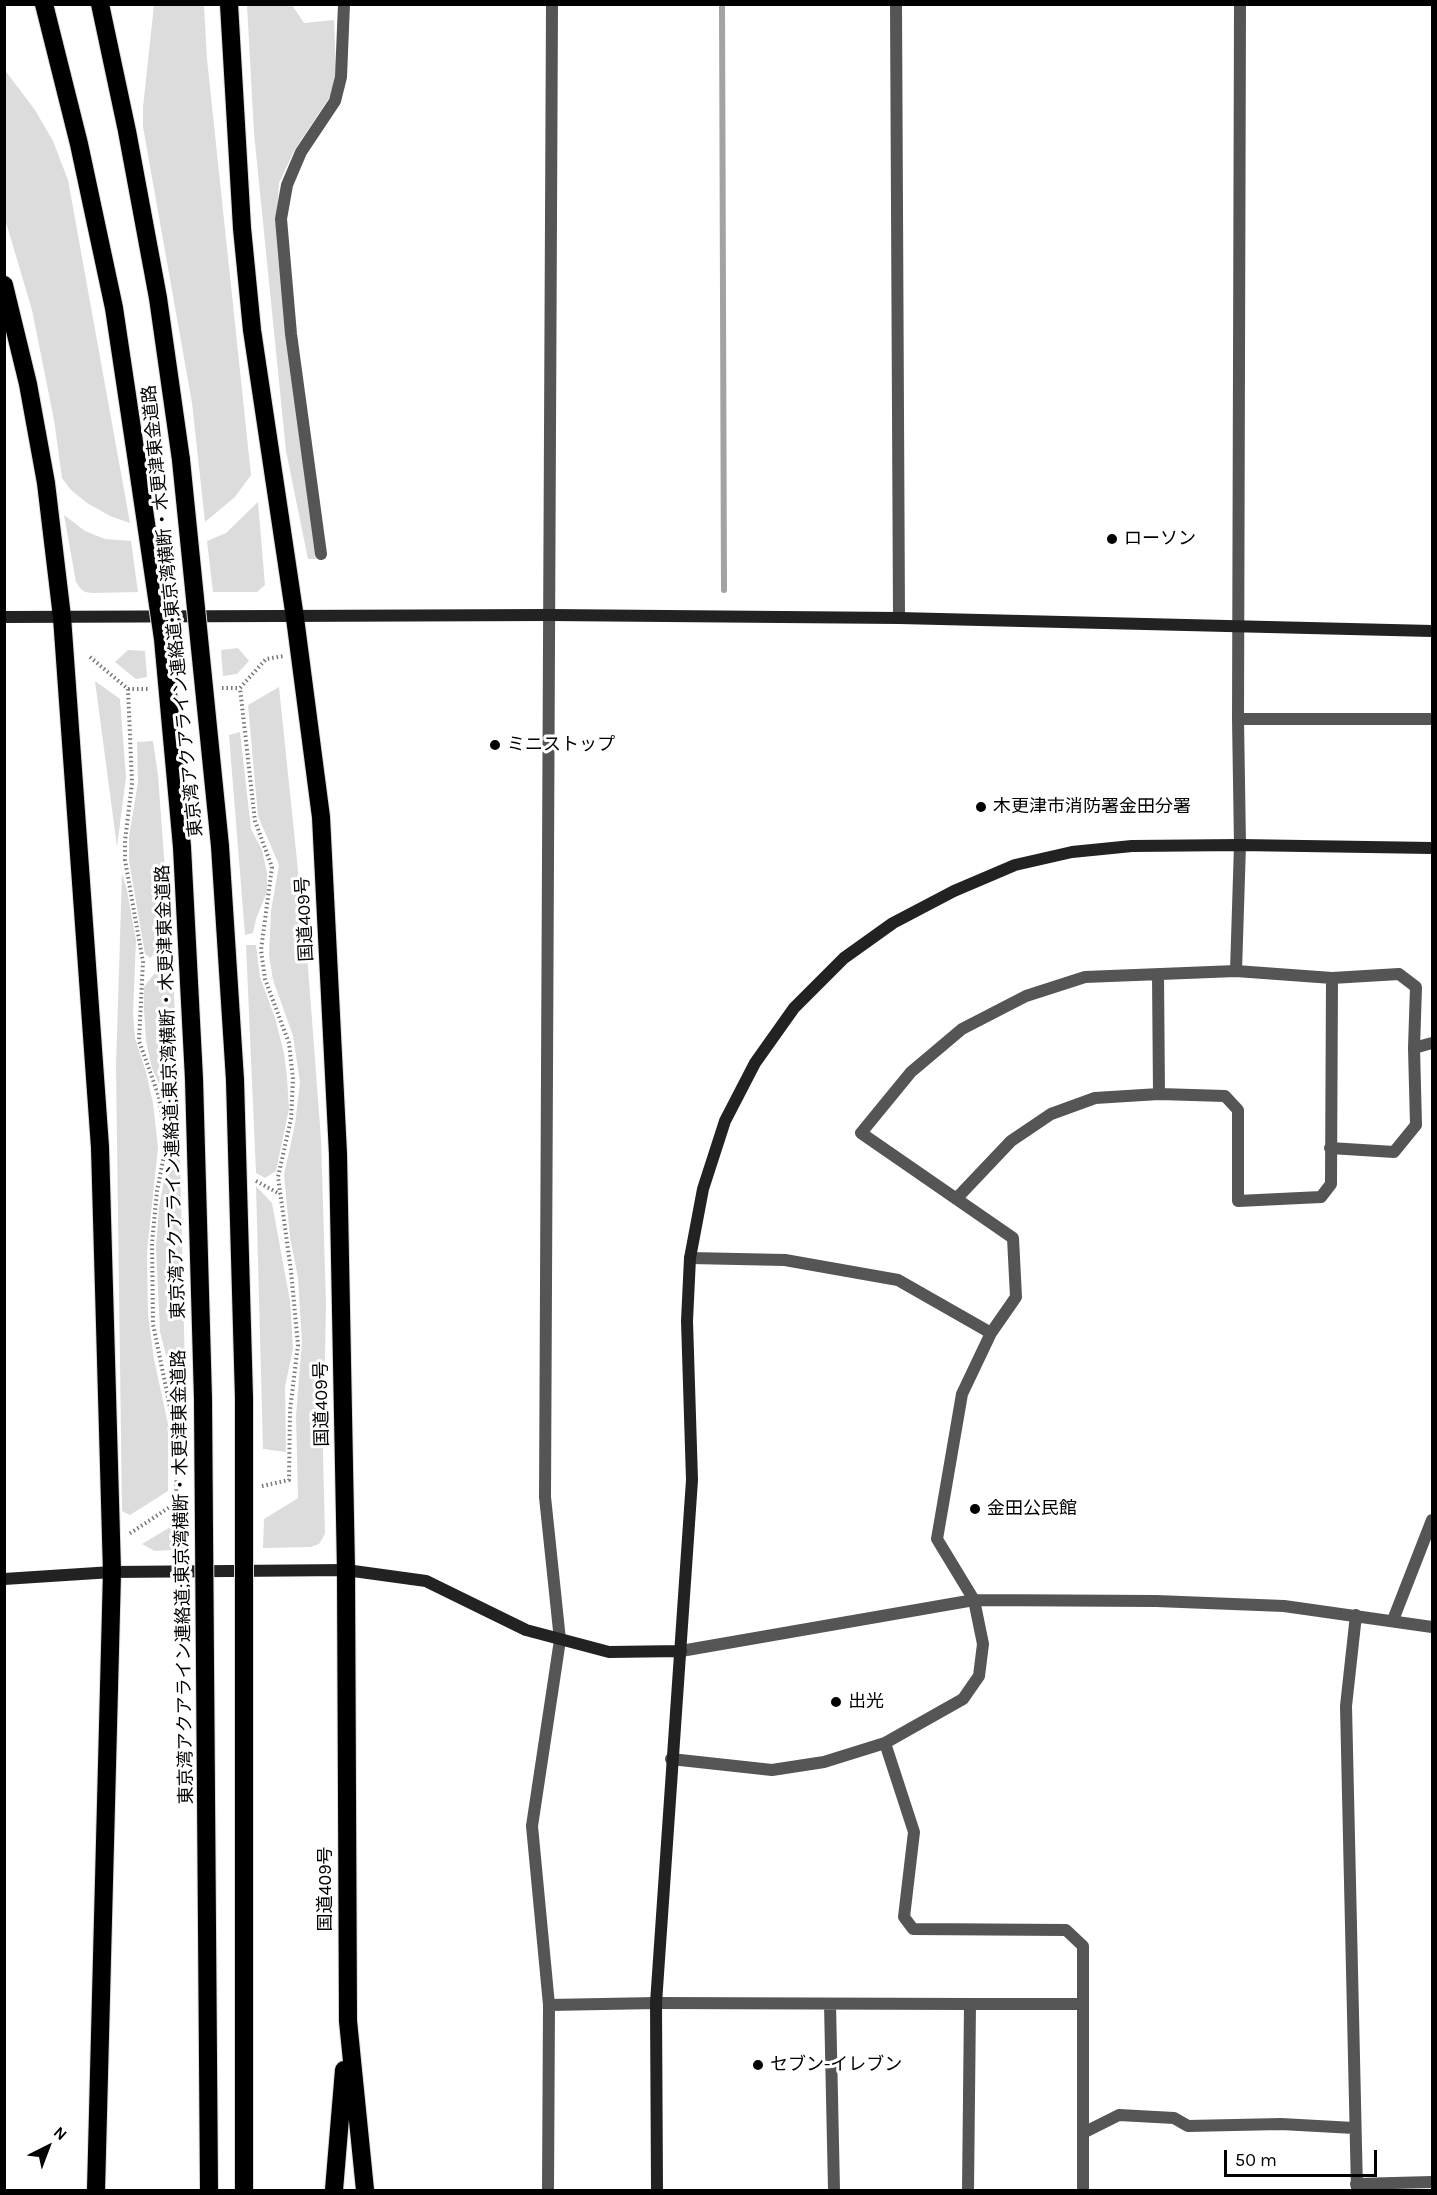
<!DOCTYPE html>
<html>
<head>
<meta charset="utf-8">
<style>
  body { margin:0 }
  #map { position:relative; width:1437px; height:2195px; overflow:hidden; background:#fff; font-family:Karla,sans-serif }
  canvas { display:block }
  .frame { position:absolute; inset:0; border:6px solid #000; pointer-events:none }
  .north { position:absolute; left:18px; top:2117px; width:60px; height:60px; -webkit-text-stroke:4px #fff; paint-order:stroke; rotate:42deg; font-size:16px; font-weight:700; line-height:24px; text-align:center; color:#000 }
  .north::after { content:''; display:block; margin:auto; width:21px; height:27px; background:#000; clip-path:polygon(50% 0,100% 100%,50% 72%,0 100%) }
  .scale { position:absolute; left:1224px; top:2150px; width:153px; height:27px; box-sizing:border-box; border:3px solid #000; border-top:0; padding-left:8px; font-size:18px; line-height:21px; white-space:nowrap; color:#000; -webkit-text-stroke:4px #fff; paint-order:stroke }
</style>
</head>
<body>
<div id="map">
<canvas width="1437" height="2195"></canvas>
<div class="frame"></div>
<div class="north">N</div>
<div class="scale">50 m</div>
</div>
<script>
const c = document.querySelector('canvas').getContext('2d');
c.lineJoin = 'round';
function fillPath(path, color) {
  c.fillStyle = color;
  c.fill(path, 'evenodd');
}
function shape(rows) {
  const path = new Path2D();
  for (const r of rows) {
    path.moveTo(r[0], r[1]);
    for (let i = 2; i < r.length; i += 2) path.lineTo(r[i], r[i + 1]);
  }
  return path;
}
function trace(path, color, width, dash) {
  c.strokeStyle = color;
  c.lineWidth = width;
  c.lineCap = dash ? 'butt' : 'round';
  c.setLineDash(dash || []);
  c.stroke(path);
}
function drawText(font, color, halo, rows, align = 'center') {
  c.font = font + ' Karla,"Noto Sans JP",sans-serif';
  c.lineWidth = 6;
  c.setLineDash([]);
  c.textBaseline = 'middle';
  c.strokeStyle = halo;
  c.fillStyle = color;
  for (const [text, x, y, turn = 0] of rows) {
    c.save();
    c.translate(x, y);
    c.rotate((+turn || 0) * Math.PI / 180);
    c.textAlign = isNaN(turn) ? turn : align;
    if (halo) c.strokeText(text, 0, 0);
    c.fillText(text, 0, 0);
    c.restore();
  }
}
fillPath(shape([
  [154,5,204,5,207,59,251,475,235,497,205,522,192,403,143,127,143,107],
  [247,5,292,5,304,23,334,20,336,71,331,95,295,149,279,183,277,217,316,559,308,559,286,451,254,133],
  [4,69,35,110,53,141,68,180,130,523,110,516,87,503,71,490,62,478,54,420,32,310,5,219],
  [258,502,265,585,257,592,213,592,207,541,226,533],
  [64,515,85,531,105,539,131,541,138,592,92,593,85,592,80,588,76,582],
  [238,648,249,661,237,674,223,676,221,650],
  [128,650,145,651,147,677,136,679,115,662],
  [95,681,120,699,126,777,117,847],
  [279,687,308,967,321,1139,326,1304,323,1455,325,1534,319,1544,311,1547,263,1548,264,1519,298,1498,296,1415,302,1342,298,1278,290,1237,284,1175,295,1124,300,1082,293,1036,273,980,269,955,271,911,279,865,258,816,248,705],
  [240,732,251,829,262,850,267,873,267,892,256,919,253,933,245,935,229,735],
  [153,741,158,775,170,940,150,958,145,954,129,861,129,837,138,782,137,742],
  [122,873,127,890,136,940,133,1014,135,1038,146,1072,153,1103,158,1148,147,1251,148,1315,154,1359,168,1424,168,1491,130,1515,122,1511,116,1066],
  [246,945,256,945,260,977,275,1018,284,1053,287,1077,289,1109,276,1171,265,1178,256,1173],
  [172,951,181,1146,170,1143,166,1138,167,1101,152,1068,146,1041,144,1009,144,987],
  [169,1155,180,1159,187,1455,181,1454,176,1394,160,1332,156,1248,159,1207],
  [256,1186,272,1203,290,1301,293,1349,285,1387,286,1452,263,1449],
  [187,1517,187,1549,155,1551,142,1544]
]), '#dcdcdc');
trace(shape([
  [722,4,724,590]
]), '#a3a3a3', 6);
const highway = shape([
  [44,4,79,144,114,308,137,462],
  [100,4,127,131,158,298,181,460],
  [229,4,242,228,252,330,295,618,321,817,338,1154,346,1570,348,2021,365,2190],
  [4,285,28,384,46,483,62,617,100,1147,112,1572,96,2190],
  [334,2190,344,2070]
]);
trace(highway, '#dbdbdb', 20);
trace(shape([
  [90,657,128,689,132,783,125,841,125,860,143,962,139,1041,159,1097,166,1145,157,1191,152,1243,153,1324,170,1407,177,1454,176,1503,129,1534],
  [222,688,240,688],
  [128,689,149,689],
  [165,1149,179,1152],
  [256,1181,280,1194],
  [262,1486,289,1480,290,1410,298,1345,291,1271,278,1177,291,1119,293,1079,289,1043,265,979,261,950,272,867,255,821,240,688,266,659,284,656],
  [176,1503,187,1501]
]), '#777', 4, [1.5, 3]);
trace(shape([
  [896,4,899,618],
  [321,554,291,334,281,219,287,185,301,152,335,101,341,77,344,4],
  [1238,719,1432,719],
  [1236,971,1240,845,1238,719,1240,4],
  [1158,975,1159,1094],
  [1330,1148,1394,1152,1416,1125,1414,1048,1432,1043],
  [956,1199,1011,1141,1051,1114,1095,1098,1159,1094,1225,1096,1238,1110,1238,1201,1321,1197,1331,1184,1332,978],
  [690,1258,785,1260,898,1280,991,1333],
  [1356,1615,1346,1706,1357,2190],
  [1393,1620,1432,1520],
  [681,1651,974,1600,1156,1601,1284,1606,1432,1627],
  [885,1743,914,1832,904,1917,913,1929,1066,1930,1083,1946,1083,2190],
  [671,1759,772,1770,824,1762,885,1743,963,1699,979,1676,983,1644,974,1600,937,1539,962,1394,991,1333,1016,1297,1013,1238,861,1133,911,1072,962,1029,1026,996,1085,977,1236,971,1332,978,1399,974,1416,987,1414,1048],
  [830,2004,834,2190],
  [970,2004,1083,2004],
  [549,2005,656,2003,970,2004,968,2190],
  [1083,2133,1119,2115,1174,2118,1188,2126,1281,2124,1354,2128],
  [1356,2184,1432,2182],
  [548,2190,549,2005,532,1826,560,1640,545,1497,552,4]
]), '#555', 12);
trace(shape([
  [4,617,549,615,899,618,1432,631],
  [4,1579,112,1572,346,1570,426,1581,526,1630,609,1652,681,1651],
  [657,2190,656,2003,692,1480,687,1321,690,1258,703,1189,725,1121,755,1063,794,1008,844,958,893,923,954,891,1015,865,1072,852,1132,846,1240,845,1432,848]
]), '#222', 12);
trace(highway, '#000', 18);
const highwayBridge = shape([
  [181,460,220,846,235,1080,244,1398,244,2190],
  [137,462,163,639,182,847,194,1079,203,1399,209,2190]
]);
trace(highwayBridge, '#dbdbdb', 20, []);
trace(highwayBridge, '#000', 18);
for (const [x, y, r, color] of [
  [1112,539,6,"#000"],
  [495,745,6,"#000"],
  [981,807,6,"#000"],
  [975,1509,6,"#000"],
  [836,1702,6,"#000"],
  [758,2065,6,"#000"]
]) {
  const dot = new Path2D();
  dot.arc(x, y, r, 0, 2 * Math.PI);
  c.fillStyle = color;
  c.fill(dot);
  trace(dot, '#fff', 2);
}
drawText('18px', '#000', '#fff', [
  ["ローソン",1124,539],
  ["ミニストップ",507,745],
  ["木更津市消防署金田分署",993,807],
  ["金田公民館",987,1509],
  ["出光",848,1702],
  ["セブン-イレブン",770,2065]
], 'left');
drawText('18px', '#000', '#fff', [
  ["東京湾アクアライン連絡道;東京湾横断・木更津東金道路",173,611,-96],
  ["国道409号",305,919,-93],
  ["東京湾アクアライン連絡道;東京湾横断・木更津東金道路",171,1092,-92],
  ["国道409号",322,1404,-91],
  ["東京湾アクアライン連絡道;東京湾横断・木更津東金道路",183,1577,-91],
  ["国道409号",326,1889,-90]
]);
</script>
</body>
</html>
